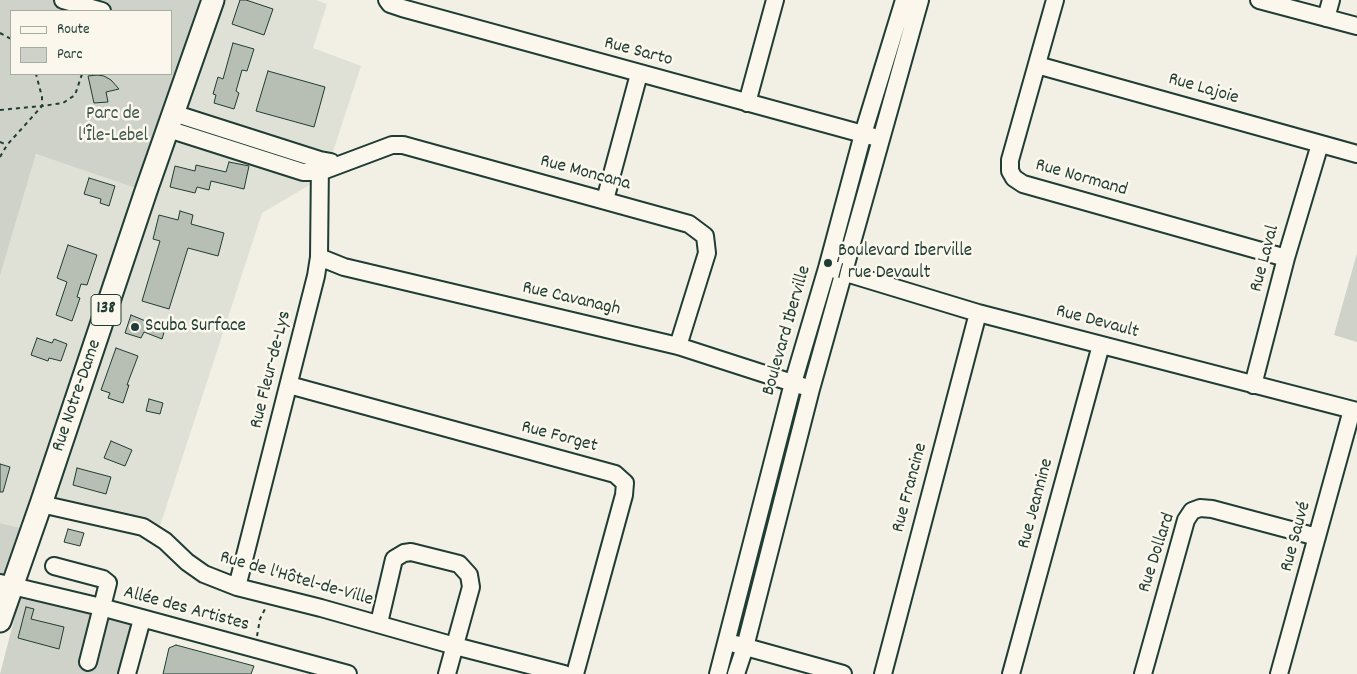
<!DOCTYPE html>
<html>
<head>
<meta charset="utf-8">
<style>
  body { margin:0 }
  #map { position:relative; width:1357px; height:674px; overflow:hidden; background:#f2f0e5; font-family:Dekko,sans-serif }
  canvas { display:block }
  .legend { position:absolute; left:10px; top:10px; width:162px; height:65px; box-sizing:border-box; background:#fbf7ec; border:1px solid #a3ada2; margin:0; padding:6px 9px; list-style:none; font-size:15px; color:#1f3d34 }
  .legend li { display:flex; align-items:center; gap:10px; height:25px }
  .legend b { width:25px; border:1px solid #a3ada2 }
</style>
</head>
<body>
<div id="map">
<canvas width="1357" height="674"></canvas>
<ul class="legend">
<li><b style="height:6px;background:#fbf7ec"></b>Route</li>
<li><b style="height:14px;background:#cfd2c8"></b>Parc</li>
</ul>
</div>
<script>
const c = document.querySelector('canvas').getContext('2d');
c.lineJoin = 'round';
function fillPath(path, color) {
  c.fillStyle = color;
  c.fill(path, 'evenodd');
}
function shape(rows) {
  const path = new Path2D();
  for (const r of rows) {
    path.moveTo(r[0], r[1]);
    for (let i = 2; i < r.length; i += 2) path.lineTo(r[i], r[i + 1]);
  }
  return path;
}
function trace(path, color, width, dash) {
  c.strokeStyle = color;
  c.lineWidth = width;
  c.lineCap = dash ? 'butt' : 'round';
  c.setLineDash(dash || []);
  c.stroke(path);
}
function drawText(font, color, halo, rows, align = 'center') {
  c.font = font + ' Dekko,sans-serif';
  c.lineWidth = 5;
  c.setLineDash([]);
  c.textBaseline = 'middle';
  c.strokeStyle = halo;
  c.fillStyle = color;
  for (const [text, x, y, turn = 0] of rows) {
    c.save();
    c.translate(x, y);
    c.rotate((+turn || 0) * Math.PI / 180);
    c.textAlign = isNaN(turn) ? turn : align;
    if (halo) c.strokeText(text, 0, 0);
    c.fillText(text, 0, 0);
    c.restore();
  }
}
fillPath(shape([
  [203,0,316,0,327,4,313,48,361,66,325,176,262,213,160,526,49,512,25,529,0,523,0,276,36,154,145,190]
]), '#e0e1d6');
fillPath(shape([
  [0,0,203,0,145,191,36,154,0,276],
  [11,11,171,11,171,74,11,74],
  [1357,253,1357,342,1334,335],
  [0,523,25,529,0,587],
  [21,593,133,624,119,674,0,674]
]), '#cfd2c8');
const building = shape([
  [240,0,246,0,273,9,264,35,232,24,240,0],
  [233,43,254,49,247,71,242,70,236,91,239,93,234,109,214,103,216,95,213,94,218,77,223,79,233,43],
  [268,71,325,87,314,127,256,111,268,71],
  [97,75,104,76,111,80,119,89,106,92,108,102,94,103,88,76,97,75],
  [229,162,249,166,244,189,211,181,209,190,197,187,195,193,170,187,175,166,195,171,196,165,226,172,229,162],
  [89,178,115,186,109,206,100,203,101,199,84,194,89,178],
  [180,211,193,215,191,224,224,233,218,256,188,248,169,309,142,301,160,241,153,239,159,215,178,220,180,211],
  [68,245,97,255,87,285,81,284,77,297,80,298,72,321,56,315,67,282,57,278,68,245],
  [131,315,165,329,162,339,144,332,141,338,125,333,131,315],
  [37,338,52,343,54,339,67,344,61,361,49,358,48,361,31,355,37,338],
  [116,348,138,356,127,385,129,385,123,403,108,398,110,393,101,390,116,348],
  [149,399,163,403,160,414,146,411,149,399],
  [111,441,132,450,125,466,104,458,111,441],
  [0,464,10,467,3,492,0,492,0,464],
  [77,468,111,477,106,494,73,485,77,468],
  [68,529,84,533,80,546,64,542,68,529],
  [26,607,34,609,31,619,64,627,59,649,18,638,26,607],
  [176,645,254,666,251,674,163,674,169,648,176,645]
]);
fillPath(building, '#b7beb3');
trace(building, '#1f3d34', 1);
const minor = shape([
  [63,0,102,11],
  [387,0,390,4,402,8,874,137],
  [1055,0,1010,160,1010,171,1014,178,1023,184,1286,258],
  [1259,0,1357,26],
  [1326,18,1331,0],
  [1037,65,1357,154],
  [747,103,775,0],
  [173,113,320,160,331,162],
  [168,129,303,172,320,172,392,145,403,145,689,224,705,236,707,253,678,346],
  [605,200,639,74],
  [319,257,344,267,678,346,802,386],
  [833,269,978,313,1357,411],
  [289,385,615,474,625,483,624,495,575,674],
  [1253,385,1286,258,1320,144],
  [41,504,143,527,165,541,187,562,204,574,237,587,321,608,455,646,564,674],
  [54,566,103,579,108,583,88,662],
  [0,583,101,607,348,674],
  [237,587,316,276,319,257,320,162],
  [379,623,394,559,404,553,411,552,459,564,469,575,471,587,447,674],
  [735,644,843,674],
  [127,674,142,619],
  [718,674,793,383,827,268,863,134,904,0],
  [736,674,745,647,811,389,920,0],
  [883,674,978,313],
  [1011,674,1101,345],
  [1143,674,1186,520,1192,511,1200,508,1212,509,1317,537],
  [1279,674,1352,410]
]);
const major = shape([
  [0,621,41,504,146,191,213,0]
]);
trace(minor, '#1f3d34', 20);
trace(major, '#1f3d34', 25);
trace(shape([
  [0,33,11,39],
  [0,110,42,106,42,97,36,74],
  [0,142,7,145],
  [0,157,7,145,42,106,63,103,75,95,82,74],
  [257,636,260,619,265,609,268,609]
]), '#1f3d34', 2, [4, 4]);
trace(minor, '#fbf7ec', 16);
trace(major, '#fbf7ec', 21);
for (const [x, y, r, color] of [
  [828,263,5,"#1f3d34"],
  [135,327,5,"#1f3d34"]
]) {
  const dot = new Path2D();
  dot.arc(x, y, r, 0, 2 * Math.PI);
  c.fillStyle = color;
  c.fill(dot);
  trace(dot, '#fbf7ec', 2);
}
for (const [x, y, w] of [
  [106,310,30]
]) {
  const box = new Path2D();
  box.roundRect(x - w / 2, y - 15.5, w, 31, 4);
  c.fillStyle = '#fbf7ec';
  c.fill(box);
  trace(box, '#1f3d34', 1);
}
drawText('bold 18px', '#1f3d34', null, [
  ["138",106,310]
]);
drawText('19px', '#1f3d34', '#fbf7ec', [
  ["Rue Sarto",638,53,15],
  ["Rue Lajoie",1203,90,16],
  ["Rue Moncana",585,174,15],
  ["Rue Normand",1081,179,16],
  ["Rue Laval",1266,259,-75],
  ["Rue Cavanagh",571,300,13],
  ["Rue Devault",1097,323,15],
  ["Boulevard Iberville",788,331,-74],
  ["Rue Fleur-de-Lys",272,370,-76],
  ["Rue Notre-Dame",78,396,-71],
  ["Rue Forget",559,438,15],
  ["Rue Francine",911,488,-75],
  ["Rue Jeannine",1037,504,-75],
  ["Rue Sauvé",1297,537,-75],
  ["Rue Dollard",1158,553,-72],
  ["Rue de l'Hôtel-de-Ville",296,580,16],
  ["Allée des Artistes",186,610,15]
]);
drawText('19px', '#425b52', '#fbf7ec', [
  ["Parc de",113,115],
  ["l'Île-Lebel",113,137]
]);
drawText('19px', '#1f3d34', '#fbf7ec', [
  ["Boulevard Iberville",838,252],
  ["/ rue Devault",838,274],
  ["Scuba Surface",145,327]
], 'left');
</script>
</body>
</html>
